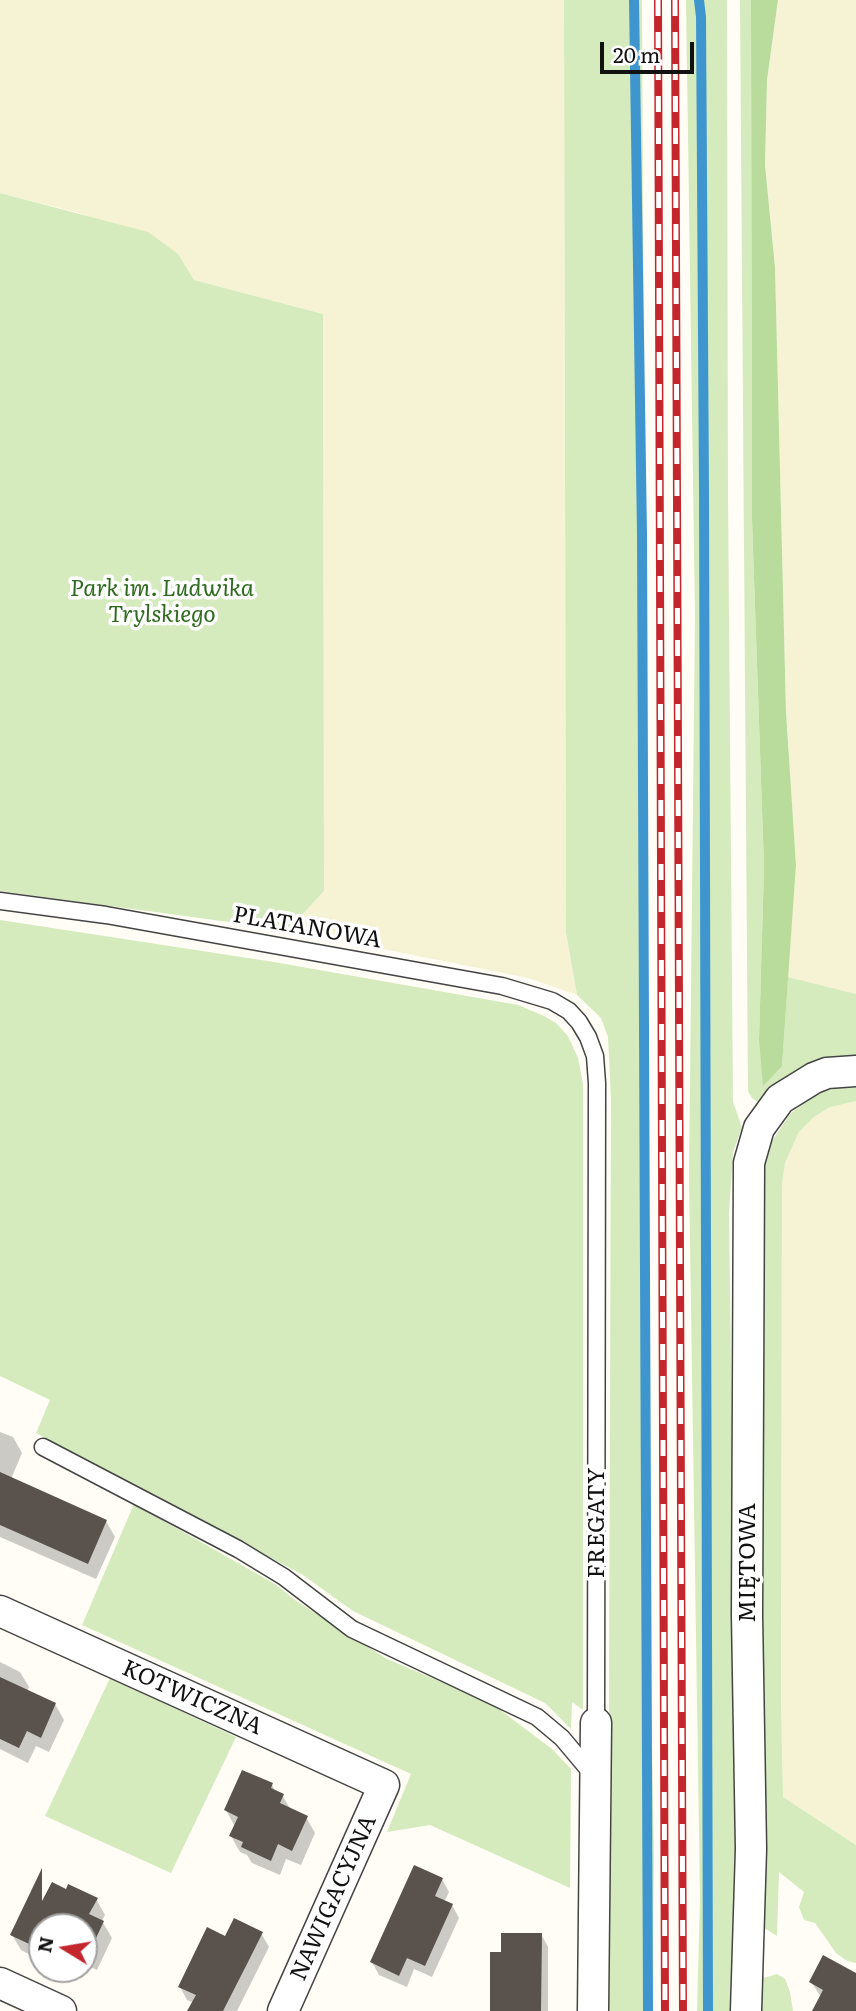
<!DOCTYPE html>
<html>
<head>
<meta charset="utf-8">
<style>
  body { margin:0 }
  #map { position:relative; width:856px; height:2011px; overflow:hidden; background:#fffdf5; font-family:Literata,serif }
  canvas { display:block }
  .north { position:absolute; left:28px; top:1913px; width:70px; height:70px; box-sizing:border-box; background:#fff; border:2px solid #a0a0a0; border-radius:50%; rotate:281deg; font-size:19px; font-weight:700; line-height:28px; text-align:center; color:#111 }
  .north::after { content:''; display:block; margin:auto; width:24px; height:32px; background:#c4262e; clip-path:polygon(50% 0,100% 100%,50% 72%,0 100%) }
  .scale { position:absolute; left:600px; top:42px; width:94px; height:32px; box-sizing:border-box; border:4px solid #111; border-top:0; padding-left:9px; font-size:21px; line-height:24px; white-space:nowrap; color:#111; -webkit-text-stroke:5px #fff; paint-order:stroke }
</style>
</head>
<body>
<div id="map">
<canvas width="856" height="2011"></canvas>
<div class="north">N</div>
<div class="scale">20 m</div>
</div>
<script>
const c = document.querySelector('canvas').getContext('2d');
c.lineJoin = 'round';
function fillPath(path, color) {
  c.fillStyle = color;
  c.fill(path, 'evenodd');
}
function shape(rows) {
  const path = new Path2D();
  for (const r of rows) {
    path.moveTo(r[0], r[1]);
    for (let i = 2; i < r.length; i += 2) path.lineTo(r[i], r[i + 1]);
  }
  return path;
}
function trace(path, color, width, dash) {
  c.strokeStyle = color;
  c.lineWidth = width;
  c.lineCap = dash ? 'butt' : 'round';
  c.setLineDash(dash || []);
  c.stroke(path);
}
function drawText(font, color, halo, rows, align = 'center') {
  c.font = font + ' Literata,serif';
  c.lineWidth = 7;
  c.setLineDash([]);
  c.textBaseline = 'middle';
  c.strokeStyle = halo;
  c.fillStyle = color;
  for (const [text, x, y, turn = 0] of rows) {
    c.save();
    c.translate(x, y);
    c.rotate((+turn || 0) * Math.PI / 180);
    c.textAlign = isNaN(turn) ? turn : align;
    if (halo) c.strokeText(text, 0, 0);
    c.fillText(text, 0, 0);
    c.restore();
  }
}
fillPath(shape([
  [0,0,564,0,566,933,577,995,528,978,288,930,324,891,323,314,194,280,178,255,83,214,0,193],
  [778,0,856,0,856,994,788,977,796,865,786,712,775,267,765,165,767,80],
  [849,1101,856,1101,856,1845,783,1797,781,1698,782,1184,785,1163,799,1132,814,1117,830,1107]
]), '#f6f3d4');
fillPath(shape([
  [564,0,642,0,649,1567,654,1862,652,2011,608,2011,611,1099,608,1037,601,1018,577,995,566,933],
  [686,0,727,0,728,498,733,1102,742,1127,733,1152,729,1214,737,1815,733,2011,697,2011,700,1899,689,1176,695,617],
  [740,0,751,0,752,520,764,867,759,1039,782,1066,788,977,856,994,856,1057,821,1060,800,1068,781,1082,760,1104,752,1098,748,1091],
  [0,193,148,232,178,254,194,280,323,314,324,891,288,930,0,891],
  [0,920,274,962,518,1005,544,1016,556,1023,568,1036,578,1058,583,1084,583,1710,572,1702,571,1729,545,1703,353,1611,303,1575,36,1433,50,1400,0,1376],
  [847,1085,856,1085,856,1101,830,1107,814,1117,799,1132,785,1163,782,1184,781,1698,783,1797,856,1845,856,1963,847,1961,836,1953,815,1923,804,1920,799,1907,804,1892,779,1872,777,1936,764,1928,764,1791,759,1614,761,1175,764,1159,772,1141,790,1114,816,1094],
  [134,1504,275,1584,295,1600,387,1659,491,1703,552,1749,571,1769,570,1888,430,1825,387,1832,411,1774,82,1625],
  [110,1678,236,1737,171,1873,45,1816],
  [777,1974,785,1979,790,1992,793,2011,759,2011,760,1979]
]), '#d5ebbd');
fillPath(shape([
  [751,0,778,0,767,80,765,165,775,267,786,712,796,865,782,1066,763,1086,759,1039,764,867,752,520]
]), '#b9dc9c');
fillPath(shape([
  [0,1432,13,1437,22,1453,11,1479,106,1521,115,1537,96,1579,0,1537],
  [0,1662,20,1672,29,1687,27,1692,55,1704,64,1720,49,1752,36,1746,28,1763,0,1749],
  [272,1785,276,1793,282,1795,291,1810,306,1817,315,1833,301,1865,286,1859,280,1875,252,1863,247,1855,240,1852,231,1836,235,1827,226,1810],
  [442,1879,449,1892,444,1902,452,1905,459,1918,432,1977,414,1969,407,1987,379,1975,372,1962],
  [67,1891,96,1899,105,1915,102,1921,112,1938,97,1970,84,1964,84,1927,42,1927,42,1961,21,1950,12,1935,44,1903],
  [261,1933,269,1947,237,2011,189,2011,194,2003,187,2000,180,1987,226,1938],
  [541,1934,548,1947,548,2011,514,2011],
  [856,1975,856,2011,814,2011,821,1997,811,1982]
]), '#0003');
trace(shape([
  [634,0,642,534,648,2011],
  [699,0,701,17,704,490,708,2011]
]), '#3f96cf', 10);
fillPath(shape([
  [0,1472,107,1520,88,1564,0,1525],
  [0,1677,56,1703,41,1738,27,1731,19,1748,0,1739],
  [242,1770,273,1783,271,1788,284,1794,280,1803,308,1816,292,1851,278,1844,271,1861,241,1847,243,1842,229,1836,238,1817,224,1810],
  [414,1865,443,1878,435,1896,453,1904,425,1966,407,1958,399,1976,370,1962],
  [42,1868,42,1901,52,1882,66,1889,68,1884,98,1898,89,1914,104,1921,88,1955,84,1953,84,1927,42,1927,42,1950,10,1935],
  [234,1918,263,1932,247,1964,223,2011,187,2011,196,1995,178,1987,207,1927,225,1936],
  [501,1933,542,1933,541,2011,490,2011,490,1952,501,1952],
  [823,1955,856,1973,856,2011,812,2011,823,1990,809,1982]
]), '#5a524d');
const lane = shape([
  [0,901,106,915,502,986,552,1001,569,1011,579,1022,588,1037,595,1056,597,1083,596,1723],
  [43,1447,238,1549,284,1577,352,1629,537,1717,562,1738,594,1776]
]);
const street = shape([
  [0,1611,384,1785,283,2011],
  [0,1983,61,2011],
  [593,2011,596,1723],
  [746,2011,751,1849,747,1615,749,1163,759,1128,780,1099,814,1078,827,1073,856,1071]
]);
trace(lane, '#444', 19);
trace(street, '#444', 33);
trace(lane, '#fff', 16);
trace(street, '#fff', 30);
const rail = shape([
  [658,0,665,2011],
  [675,0,683,2011]
]);
trace(rail, '#c4262e', 8);
trace(rail, '#fff', 5, [16]);
drawText('italic 23px', '#2f6b1f', '#fff', [
  ["Park im. Ludwika",162,589],
  ["Trylskiego",162,615]
]);
drawText('23px', '#111', '#fff', [
  ["PLATANOWA",307,928,10],
  ["FREGATY",597,1523,-90],
  ["MIĘTOWA",748,1563,-90],
  ["KOTWICZNA",192,1698,24],
  ["NAWIGACYJNA",334,1898,-66]
]);
</script>
</body>
</html>
